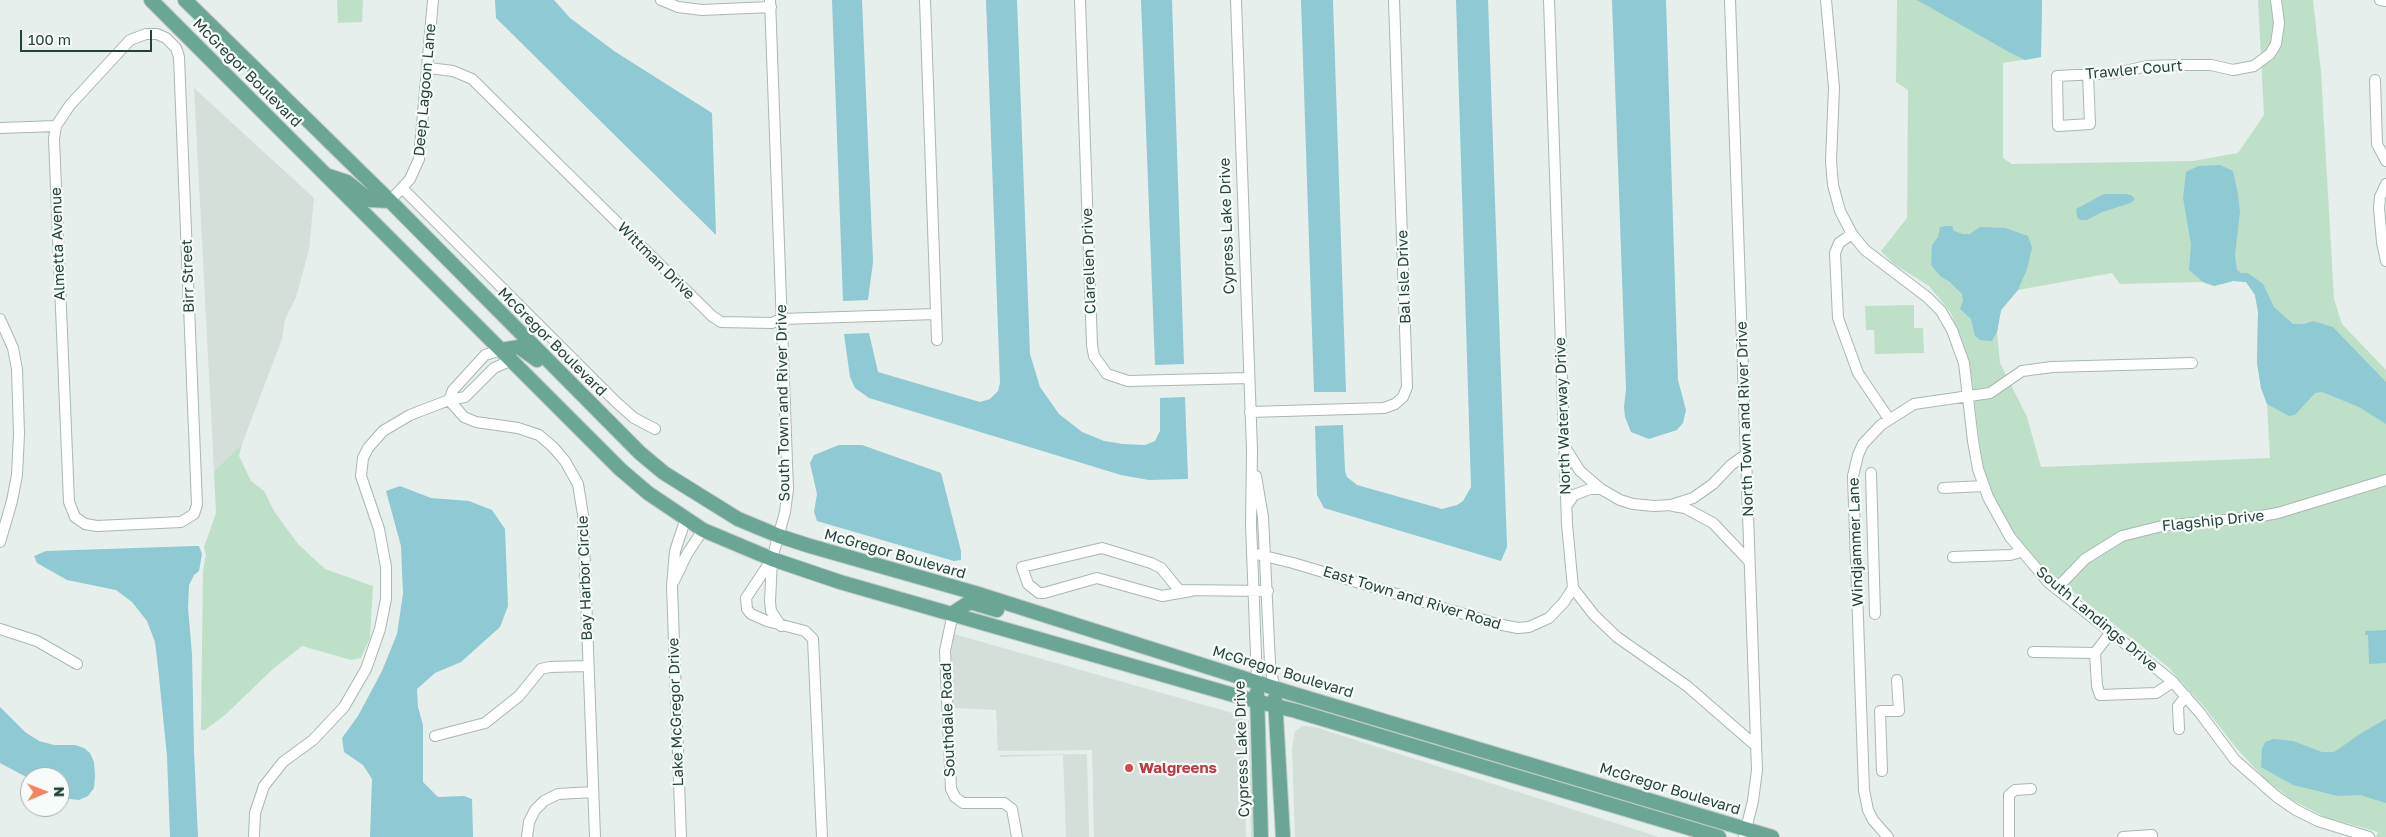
<!DOCTYPE html>
<html>
<head>
<meta charset="utf-8">
<style>
  body { margin:0 }
  #map { position:relative; width:2386px; height:837px; overflow:hidden; background:#e6efeb; font-family:"Golos Text",sans-serif }
  canvas { display:block }
  .north { position:absolute; left:20px; top:767px; width:50px; height:50px; box-sizing:border-box; background:#f7fbf9; border:1px solid #a3b1ad; border-radius:50%; rotate:89deg; font-size:14px; font-weight:700; line-height:20px; text-align:center; color:#24423a }
  .north::after { content:''; display:block; margin:auto; width:18px; height:22px; background:#f4845f; clip-path:polygon(50% 0,100% 100%,50% 72%,0 100%) }
  .scale { position:absolute; left:20px; top:30px; width:132px; height:22px; box-sizing:border-box; border:2px solid #24423a; border-top:0; padding-left:6px; font-size:15px; line-height:18px; white-space:nowrap; color:#24423a; -webkit-text-stroke:4px #f7fbf9; paint-order:stroke }
</style>
</head>
<body>
<div id="map">
<canvas width="2386" height="837"></canvas>
<div class="north">N</div>
<div class="scale">100 m</div>
</div>
<script>
const c = document.querySelector('canvas').getContext('2d');
c.lineJoin = 'round';
function fillPath(path, color) {
  c.fillStyle = color;
  c.fill(path, 'evenodd');
}
function shape(rows) {
  const path = new Path2D();
  for (const r of rows) {
    path.moveTo(r[0], r[1]);
    for (let i = 2; i < r.length; i += 2) path.lineTo(r[i], r[i + 1]);
  }
  return path;
}
function trace(path, color, width, dash) {
  c.strokeStyle = color;
  c.lineWidth = width;
  c.lineCap = dash ? 'butt' : 'round';
  c.setLineDash(dash || []);
  c.stroke(path);
}
function drawText(font, color, halo, rows, align = 'center') {
  c.font = font + ' "Golos Text",sans-serif';
  c.lineWidth = 4.5;
  c.setLineDash([]);
  c.textBaseline = 'middle';
  c.strokeStyle = halo;
  c.fillStyle = color;
  for (const [text, x, y, turn = 0] of rows) {
    c.save();
    c.translate(x, y);
    c.rotate((+turn || 0) * Math.PI / 180);
    c.textAlign = isNaN(turn) ? turn : align;
    if (halo) c.strokeText(text, 0, 0);
    c.fillText(text, 0, 0);
    c.restore();
  }
}
fillPath(shape([
  [194,88,314,198,309,250,296,297,285,320,282,339,242,444,214,471],
  [954,634,1243,716,1246,837,1094,837,1092,750,998,751,996,710,953,708,951,654],
  [1248,720,1249,721,1254,837,1251,837],
  [1303,726,1315,727,1659,837,1295,837,1292,749,1295,731],
  [1087,754,1089,837,1066,837,1063,755,1000,757,1000,755]
]), '#d4dfda');
fillPath(shape([
  [337,0,363,0,362,22,338,23],
  [1897,0,2042,0,2041,57,2003,63,2003,158,2012,164,2193,161,2238,153,2264,115,2258,0,2313,0,2321,72,2334,299,2342,324,2386,370,2386,837,2376,837,2378,832,2325,817,2292,800,2266,780,2237,749,2205,708,2168,667,2037,563,2010,527,1995,500,1982,463,1970,364,1951,313,1929,286,1894,264,1881,251,1907,218,1908,90,1896,82],
  [2112,273,2120,284,2203,282,2214,286,2233,281,2246,282,2255,295,2258,312,2257,363,2261,388,2267,404,2270,458,2041,467,2027,417,2000,363,1997,332,2001,310,2018,290],
  [1914,305,1914,328,1923,328,1924,353,1875,354,1874,330,1866,330,1865,306],
  [242,444,239,456,251,481,264,491,274,511,298,544,325,569,373,586,370,638,361,658,351,660,302,646,273,669,225,715,205,730,201,730,203,571,206,555,204,547,216,513,214,471]
]), '#bfe0c8');
fillPath(shape([
  [495,0,554,0,570,18,614,51,712,113,716,235,496,18],
  [832,0,862,0,873,262,868,300,843,301],
  [986,0,1017,0,1030,354,1040,387,1059,414,1082,432,1104,441,1123,444,1145,445,1155,441,1160,431,1160,398,1185,397,1188,479,1149,480,1121,475,869,398,855,388,850,377,844,334,869,333,878,372,980,402,990,399,998,391,1000,383],
  [1141,0,1172,0,1184,364,1155,365],
  [1301,0,1333,0,1346,392,1314,392],
  [1456,0,1488,0,1507,547,1501,561,1324,508,1317,495,1315,426,1343,425,1345,471,1347,477,1357,485,1442,509,1457,505,1463,501,1471,487],
  [1612,0,1666,0,1678,380,1686,410,1683,423,1677,430,1649,439,1631,432,1625,417,1624,407,1626,389],
  [1917,0,2042,0,2041,57,2025,60,2009,52],
  [2220,165,2233,171,2238,194,2240,212,2235,255,2237,270,2241,273,2248,273,2263,284,2274,307,2293,324,2304,324,2313,321,2333,327,2386,382,2386,424,2359,407,2322,392,2315,393,2295,415,2289,416,2267,404,2261,388,2257,363,2258,312,2255,295,2246,282,2233,281,2214,286,2203,282,2189,270,2191,244,2183,198,2186,172,2198,166],
  [2104,194,2125,194,2131,195,2135,199,2131,203,2102,212,2087,220,2080,220,2077,217,2076,209],
  [1947,226,1952,226,1954,231,1963,234,1970,234,1980,227,2005,228,2028,236,2032,248,2027,269,2018,290,2001,310,1997,332,1992,341,1980,340,1975,336,1971,319,1960,309,1963,301,1962,294,1950,282,1940,276,1931,265,1932,245,1938,237,1940,227],
  [839,445,862,445,941,473,961,551,961,560,954,561,817,521,814,512,817,494,810,463,814,455],
  [400,486,431,498,469,501,492,510,505,529,508,606,500,627,461,662,435,673,417,689,418,707,423,725,423,782,438,797,464,796,472,799,473,837,370,837,372,779,363,765,344,752,342,738,358,716,382,671,397,634,403,594,401,546,386,491],
  [194,546,199,546,202,554,199,571,194,575,189,585,188,607,192,654,194,751,198,837,170,837,167,756,158,667,155,642,147,621,132,602,116,590,67,580,37,563,34,556,46,551],
  [2386,630,2386,663,2369,664,2368,635,2365,635,2365,631],
  [0,707,25,732,39,741,54,745,75,745,84,748,90,753,94,762,95,776,94,788,88,796,79,800,70,799,60,794,60,777,30,779,0,763],
  [2386,719,2386,803,2360,795,2338,796,2293,785,2261,767,2262,749,2265,742,2273,739,2293,741,2322,752,2334,752,2363,732]
]), '#8ec9d4');
const minor = shape([
  [661,0,678,7,702,10,771,7],
  [770,0,788,489,785,512,772,559,770,602,771,611,781,626],
  [925,0,937,340],
  [1080,0,1092,345,1094,356,1107,374,1128,381,1249,378],
  [1236,0,1252,450,1251,525,1257,682],
  [1549,0,1567,524,1573,588,1594,615,1617,637,1687,686,1756,746],
  [1730,0,1757,770,1753,801,1744,837],
  [1826,0,1834,88,1831,161,1833,185,1840,211,1852,234,1865,250,1927,297,1941,311,1952,330,1964,363,1973,441,1978,469,1988,497,2010,537,2048,582,2172,681,2200,713,2235,760,2277,797,2296,810,2318,821,2369,837],
  [2380,0,2386,1],
  [146,34,157,34,166,38,176,48,179,57,197,505,194,514,181,522,97,526,85,524,75,517,69,502,54,139,56,126,70,105,130,40,146,34],
  [429,68,453,71,472,79,712,316,721,322,772,323,781,319,936,314],
  [2088,74,2090,124,2058,126,2057,76,2116,73,2147,66,2180,65,2211,65,2233,70,2254,66,2270,54,2276,44,2279,23,2276,0],
  [2375,80,2377,144,2386,161],
  [0,128,56,126],
  [2386,184,2380,197,2379,208,2382,242,2386,261],
  [403,189,616,402,634,418,655,429],
  [390,201,410,179,419,159,433,0],
  [1852,234,1839,243,1835,253,1838,318,1858,373,1889,419],
  [0,319,13,348,17,369,19,434,17,475,12,501,0,542],
  [449,400,464,417,476,422,518,428,539,435,553,447,565,461,578,484,583,515,595,837],
  [449,400,453,390,485,355,501,350],
  [1250,412,1384,408,1395,404,1403,397,1407,387,1394,0],
  [1566,449,1580,471,1601,489,1620,500,1633,504,1654,506,1671,505,1693,498,1713,484,1731,465,1745,455],
  [1871,473,1875,614],
  [1256,476,1263,517,1270,663,1274,687],
  [1943,488,1984,486],
  [1567,505,1574,495,1590,489,1601,489],
  [1673,506,1685,508,1713,523,1749,561],
  [1252,553,1293,563,1497,624,1518,628,1529,627,1549,618,1564,602,1573,588],
  [1953,557,2010,555,2021,552],
  [772,559,746,598,747,609,751,614,767,621,805,631,813,639,822,837],
  [674,581,687,554,703,530],
  [2056,589,2085,559,2122,536,2162,526,2256,517,2278,513,2386,480],
  [1191,591,1162,596,1097,578,1044,593,1039,593,1028,584,1022,567,1102,548,1151,563,1161,568,1179,590,1268,591],
  [953,613,945,651,951,789,955,797,963,803,1004,803,1012,809,1017,837],
  [0,629,37,641,77,664],
  [2111,632,2095,653,2097,686,2100,695,2156,693,2173,682],
  [2033,652,2095,653],
  [2179,729,2178,706,2186,696],
  [435,736,485,723,519,696,541,669,550,667,588,666],
  [1882,771,1880,711,1899,711,1897,680],
  [254,837,255,813,264,786,283,762,313,740,344,707,366,669,380,629,386,599,386,567,379,529,361,476,363,458,368,448,383,431,410,415,449,400,465,397,494,368,512,360],
  [527,837,529,822,535,810,544,801,558,794,593,792],
  [681,837,672,586,675,551,686,518],
  [1888,837,1873,820,1868,810,1864,790,1853,476,1858,455,1863,444,1881,425,1914,404,1990,393,2022,371,2052,367,2192,363],
  [2009,837,2009,795,2015,790,2031,789],
  [2123,837,2152,835,2152,837]
]);
const major = shape([
  [151,0,620,469,648,493,703,530,772,559,840,582,1244,698,1296,711,1719,837],
  [185,0,390,201,640,453,664,473,738,519,779,536,810,546,975,593,1287,692,1772,837],
  [329,176,347,182,370,200,390,201],
  [501,350,519,347,537,360],
  [953,613,970,602,997,610],
  [1257,692,1261,837],
  [1275,698,1283,837]
]);
trace(minor, '#a8b8b2', 12);
trace(major, '#c2cac8', 16);
trace(minor, '#fff', 10);
trace(major, '#6aa596', 14);
for (const [x, y, r, color] of [
  [1129,768,5,"#e0444e"]
]) {
  const dot = new Path2D();
  dot.arc(x, y, r, 0, 2 * Math.PI);
  c.fillStyle = color;
  c.fill(dot);
  trace(dot, '#f7fbf9', 2);
}
drawText('15px', '#24423a', '#f7fbf9', [
  ["Trawler Court",2134,70,-5],
  ["McGregor Boulevard",247,73,45],
  ["Deep Lagoon Lane",425,90,-85],
  ["Cypress Lake Drive",1227,226,-92],
  ["Almetta Avenue",58,244,-92],
  ["Wittman Drive",656,261,45],
  ["Clarellen Drive",1089,261,-92],
  ["Birr Street",188,276,-92],
  ["Bal Isle Drive",1404,277,-92],
  ["McGregor Boulevard",552,342,45],
  ["South Town and River Drive",783,403,-91],
  ["North Waterway Drive",1563,416,-92],
  ["North Town and River Drive",1745,419,-92],
  ["Flagship Drive",2213,521,-6],
  ["Windjammer Lane",1856,542,-92],
  ["McGregor Boulevard",895,554,16],
  ["Bay Harbor Circle",585,578,-92],
  ["East Town and River Road",1412,598,17],
  ["South Landings Drive",2097,619,40],
  ["McGregor Boulevard",1283,672,17],
  ["Lake McGregor Drive",676,712,-92],
  ["Southdale Road",948,720,-92],
  ["Cypress Lake Drive",1242,749,-92],
  ["McGregor Boulevard",1670,789,17]
]);
drawText('bold 15px', '#be3a42', '#f7fbf9', [
  ["Walgreens",1139,768]
], 'left');
</script>
</body>
</html>
